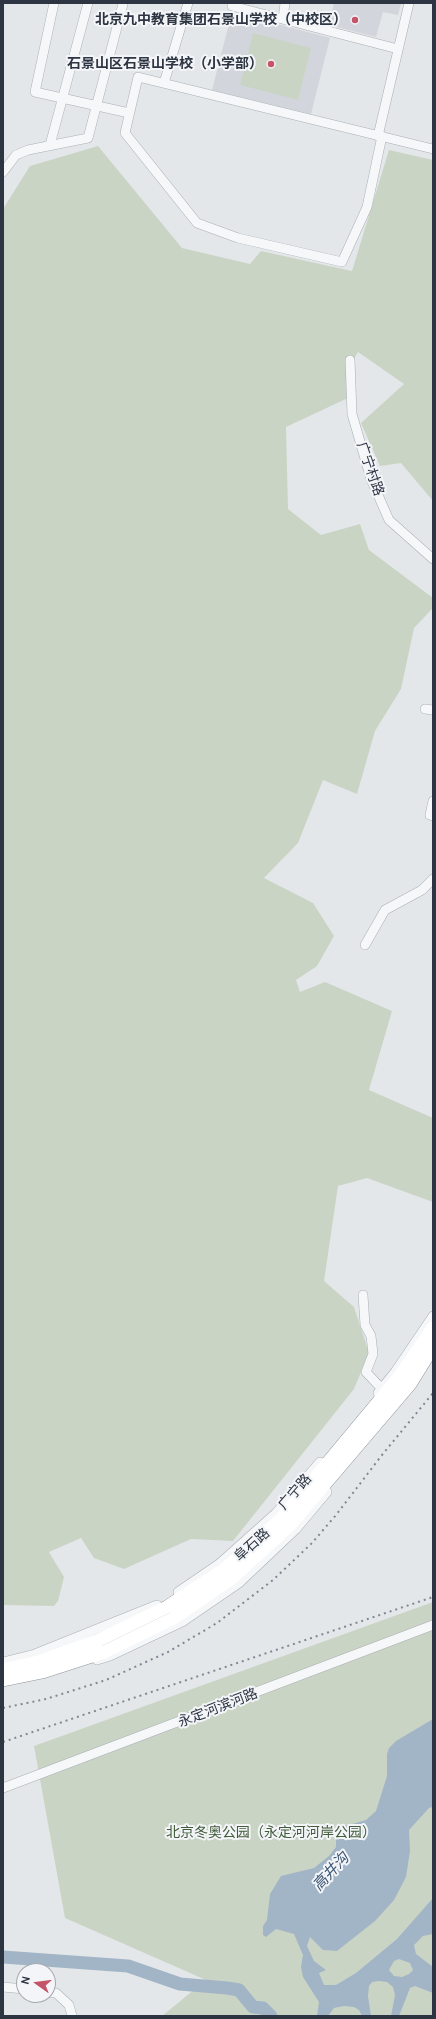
<!DOCTYPE html>
<html>
<head>
<meta charset="utf-8">
<style>
  body { margin:0 }
  #map { position:relative; width:436px; height:2019px; overflow:hidden; background:#e4e7ea; font-family:Cabin,sans-serif }
  canvas { display:block }
  .frame { position:absolute; inset:0; border:4px solid #2d3542; pointer-events:none }
  .north { position:absolute; left:16px; top:1963px; width:40px; height:40px; box-sizing:border-box; background:#f3f5f8; border:1px solid #a4a8af; border-radius:50%; rotate:284deg; font-size:11px; font-weight:700; line-height:16px; text-align:center; color:#2d3542 }
  .north::after { content:''; display:block; margin:auto; width:14px; height:18px; background:#c55469; clip-path:polygon(50% 0,100% 100%,50% 72%,0 100%) }
</style>
</head>
<body>
<div id="map">
<canvas width="436" height="2019"></canvas>
<div class="frame"></div>
<div class="north">N</div>
</div>
<script>
const c = document.querySelector('canvas').getContext('2d');
c.lineJoin = 'round';
function fillPath(path, color) {
  c.fillStyle = color;
  c.fill(path, 'evenodd');
}
function shape(rows) {
  const path = new Path2D();
  for (const r of rows) {
    path.moveTo(r[0], r[1]);
    for (let i = 2; i < r.length; i += 2) path.lineTo(r[i], r[i + 1]);
  }
  return path;
}
function trace(path, color, width, dash) {
  c.strokeStyle = color;
  c.lineWidth = width;
  c.lineCap = dash ? 'butt' : 'round';
  c.setLineDash(dash || []);
  c.stroke(path);
}
function drawText(font, color, halo, rows, align = 'center') {
  c.font = font + ' Cabin,"Noto Sans SC",sans-serif';
  c.lineWidth = 4;
  c.setLineDash([]);
  c.textBaseline = 'middle';
  c.strokeStyle = halo;
  c.fillStyle = color;
  for (const [text, x, y, turn = 0] of rows) {
    c.save();
    c.translate(x, y);
    c.rotate((+turn || 0) * Math.PI / 180);
    c.textAlign = isNaN(turn) ? turn : align;
    if (halo) c.strokeText(text, 0, 0);
    c.fillText(text, 0, 0);
    c.restore();
  }
}
fillPath(shape([
  [334,3,401,3,398,15,383,12,376,37,329,25],
  [232,12,330,38,311,114,212,90]
]), '#d2d6dc');
fillPath(shape([
  [253,33,311,48,298,100,240,85],
  [98,146,182,248,250,264,261,251,352,271,389,150,433,160,433,501,401,463,380,466,361,423,404,384,358,352,348,369,348,398,286,427,288,509,321,535,360,524,369,550,433,598,433,608,414,628,401,689,375,731,357,794,323,780,298,843,264,878,313,903,334,936,317,966,296,980,300,992,325,982,392,1011,369,1090,433,1118,433,1202,367,1178,338,1186,324,1281,354,1307,369,1353,354,1389,233,1541,191,1539,124,1569,94,1558,81,1538,49,1552,64,1577,58,1601,54,1606,3,1605,3,209,30,166],
  [433,1602,433,2016,162,2016,206,1980,65,1918,34,1746]
]), '#cad4c5');
fillPath(shape([
  [433,1719,433,1807,429,1808,409,1830,410,1851,406,1877,394,1900,375,1921,337,1951,323,1950,310,1937,307,1946,314,1961,326,1970,319,1973,324,1985,336,1985,356,1973,397,1939,433,1898,433,1934,423,1936,414,1945,416,1954,433,1967,433,1993,415,1986,410,1988,399,2016,391,2016,395,1995,393,1987,387,1982,379,1981,372,1982,369,1986,368,1996,371,2016,362,2016,359,2010,354,2007,344,2006,334,2008,328,2016,317,2016,319,2002,303,1977,301,1967,303,1955,294,1934,276,1929,266,1937,263,1935,263,1926,267,1920,270,1894,281,1876,314,1868,329,1856,336,1847,336,1832,342,1827,366,1820,376,1811,387,1776,387,1754,389,1748,396,1741],
  [399,1959,410,1963,413,1970,409,1974,402,1977,394,1976,389,1970,394,1961]
]), '#a2b5c7');
trace(shape([
  [3,1957,128,1966,180,1984,227,1988,239,1990,253,2007,263,2008,271,2016]
]), '#a2b5c7', 13);
const minor = shape([
  [54,3,35,92,129,113],
  [233,3,232,6,398,49],
  [283,19,285,3],
  [164,83,188,3],
  [378,136,409,3],
  [382,136,367,207,342,262,238,238,197,223,125,133,138,77,433,149],
  [50,145,88,3],
  [3,172,16,155,28,150,88,138,123,4],
  [350,360,352,414,371,479,389,520,433,559],
  [425,709,433,710],
  [433,801,430,815,433,816],
  [365,945,385,910,422,890,433,879],
  [363,1295,365,1325,371,1336,373,1354,366,1372,381,1388],
  [378,1393,395,1372,433,1316],
  [178,1592,219,1564,276,1513,320,1462],
  [97,1660,110,1656,182,1622,239,1583,296,1529,327,1492],
  [3,1662,35,1654,157,1605],
  [3,1788,433,1625],
  [3,1987,24,1989],
  [48,1992,56,1993,69,2005,72,2016]
]);
const highway = shape([
  [3,1670,38,1662,99,1640,167,1607,225,1569,281,1519,400,1376,433,1328],
  [3,1680,42,1672,104,1652,174,1618,232,1578,289,1526,410,1384,433,1347]
]);
trace(minor, '#a9aeb4', 10);
trace(highway, '#8c95a0', 14);
trace(minor, '#f6f7f9', 9);
trace(highway, '#fff', 13);
trace(shape([
  [3,1708,46,1699,106,1680,168,1652,217,1623,273,1580,312,1543,336,1515,382,1455,433,1393],
  [3,1742,433,1597]
]), '#7e8793', 2, [2, 4]);
for (const [x, y, r, color] of [
  [355,20,4,"#c55469"],
  [271,64,4,"#c55469"]
]) {
  const dot = new Path2D();
  dot.arc(x, y, r, 0, 2 * Math.PI);
  c.fillStyle = color;
  c.fill(dot);
  trace(dot, '#f3f5f8', 1.5);
}
drawText('bold 14px', '#2d3542', '#f3f5f8', [
  ["北京九中教育集团石景山学校（中校区）",347,20],
  ["石景山区石景山学校（小学部）",263,64]
], 'right');
drawText('14px', '#2d3542', '#f3f5f8', [
  ["广宁村路",370,469,71],
  ["广宁路",295,1492,-49],
  ["阜石路",252,1545,-42],
  ["永定河滨河路",218,1708,-21]
]);
drawText('14px', '#425c3b', '#f3f5f8', [
  ["北京冬奥公园（永定河河岸公园）",271,1833]
]);
drawText('italic 15px', '#3a5573', '#f3f5f8', [
  ["高井沟",331,1872,-47]
]);
</script>
</body>
</html>
